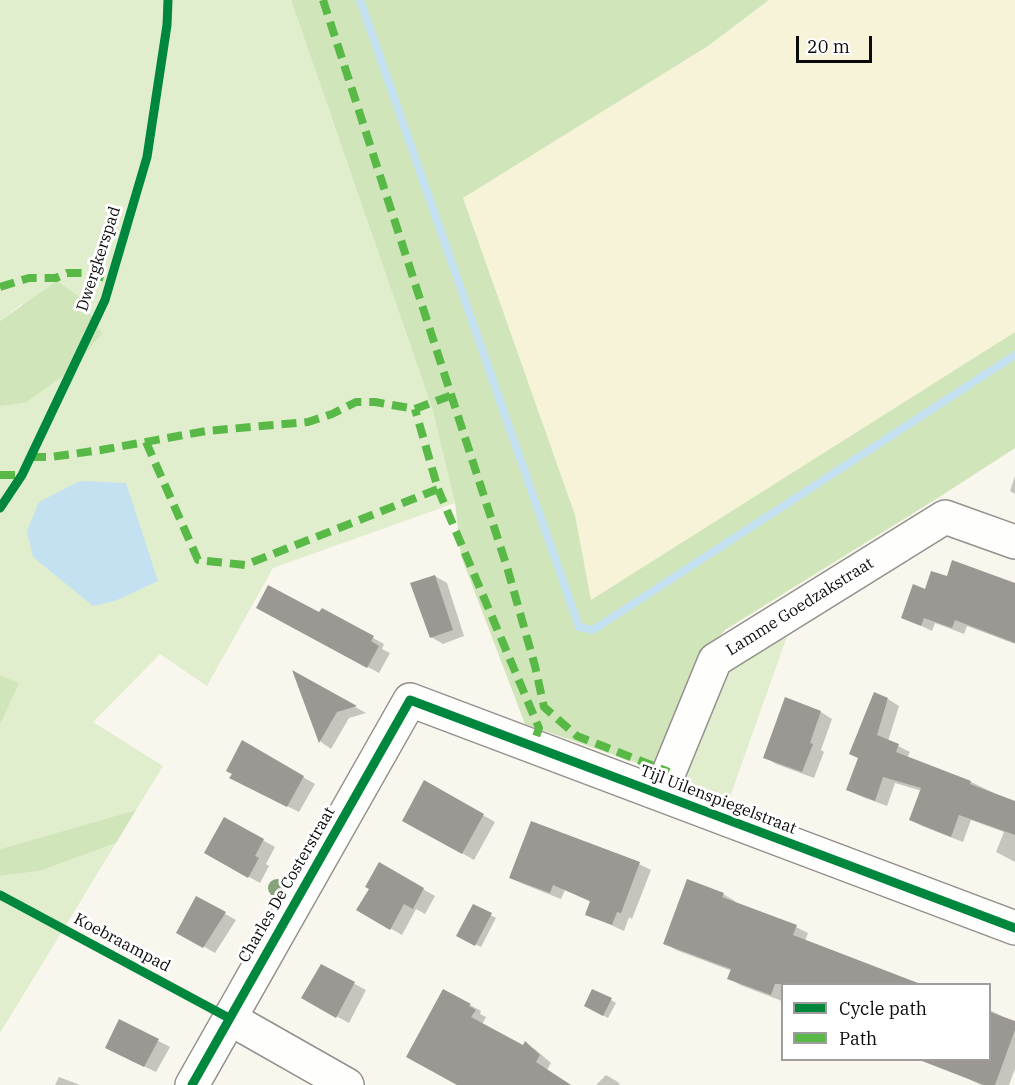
<!DOCTYPE html>
<html>
<head>
<meta charset="utf-8">
<style>
  body { margin:0 }
  #map { position:relative; width:1015px; height:1085px; overflow:hidden; background:#f9f6ed; font-family:"IBM Plex Serif",serif }
  canvas { display:block }
  .legend { position:absolute; left:781px; top:983px; width:210px; height:78px; box-sizing:border-box; background:#fff; border:2px solid #9d9d9d; margin:0; padding:8px 10px; list-style:none; font-size:18px; color:#0a0a0a }
  .legend li { display:flex; align-items:center; gap:12px; height:30px }
  .legend b { width:30px; border:2px solid #9d9d9d }
  .scale { position:absolute; left:796px; top:36px; width:76px; height:27px; box-sizing:border-box; border:3px solid #0a0a0a; border-top:0; padding-left:8px; font-size:18px; line-height:21px; white-space:nowrap; color:#0a0a0a; -webkit-text-stroke:4px #fff; paint-order:stroke }
</style>
</head>
<body>
<div id="map">
<canvas width="1015" height="1085"></canvas>
<ul class="legend">
<li><b style="height:8px;background:#00873e"></b>Cycle path</li>
<li><b style="height:8px;background:#58b947"></b>Path</li>
</ul>
<div class="scale">20 m</div>
</div>
<script>
const c = document.querySelector('canvas').getContext('2d');
c.lineJoin = 'round';
function fillPath(path, color) {
  c.fillStyle = color;
  c.fill(path, 'evenodd');
}
function shape(rows) {
  const path = new Path2D();
  for (const r of rows) {
    path.moveTo(r[0], r[1]);
    for (let i = 2; i < r.length; i += 2) path.lineTo(r[i], r[i + 1]);
  }
  return path;
}
function trace(path, color, width, dash) {
  c.strokeStyle = color;
  c.lineWidth = width;
  c.lineCap = dash ? 'butt' : 'round';
  c.setLineDash(dash || []);
  c.stroke(path);
}
function drawText(font, color, halo, rows, align = 'center') {
  c.font = font + ' "IBM Plex Serif",serif';
  c.lineWidth = 6;
  c.setLineDash([]);
  c.textBaseline = 'middle';
  c.strokeStyle = halo;
  c.fillStyle = color;
  for (const [text, x, y, turn = 0] of rows) {
    c.save();
    c.translate(x, y);
    c.rotate((+turn || 0) * Math.PI / 180);
    c.textAlign = isNaN(turn) ? turn : align;
    if (halo) c.strokeText(text, 0, 0);
    c.fillText(text, 0, 0);
    c.restore();
  }
}
fillPath(shape([
  [769,0,1015,0,1015,332,591,601,575,515,463,198,708,46]
]), '#f6f3d9');
fillPath(shape([
  [0,0,291,0,432,408,455,503,273,568,207,686,160,654,93,722,163,766,136,810,0,849,0,725,18,683,0,675,0,406,25,403,22,304,0,321],
  [789,631,727,805,682,789,726,667],
  [116,843,0,1033,0,876,40,871]
]), '#e0eecd');
fillPath(shape([
  [291,0,769,0,708,46,463,198,575,515,591,600,1015,332,1015,448,941,496,725,630,693,668,657,770,525,724,461,556,455,503,432,408],
  [57,281,78,296,102,333,73,369,25,403,0,406,0,321],
  [0,675,19,683,0,725],
  [136,810,116,843,40,871,0,876,0,849]
]), '#d1e5bb');
fillPath(shape([
  [80,481,126,483,158,581,115,601,93,606,33,557,27,531,39,502]
]), '#c4e1f2');
fillPath(shape([
  [1015,476,1015,494,1010,491],
  [435,576,447,583,464,636,443,644,431,637],
  [948,578,1015,585,1015,644,967,626,964,634,935,623,932,631,903,617,926,591],
  [322,610,384,644,382,649,390,653,379,673,269,614,320,614],
  [294,673,366,713,349,718,331,749,321,742],
  [786,699,821,712,832,719,821,750,824,752,814,778,776,764,765,757],
  [888,699,899,706,888,741,910,752,907,758,971,782,1015,803,1015,862,996,852,1004,832,971,820,963,842,922,826,911,820,922,791,895,783,887,806,860,796,848,790],
  [242,742,315,784,299,812,243,784],
  [425,782,495,822,474,860,404,820],
  [225,819,275,847,266,864,269,866,260,883,206,853],
  [379,864,435,896,425,914,416,909,402,935,358,910,371,888],
  [639,864,651,870,632,919,629,917,624,931,587,914,591,902,565,890,561,899,523,884,511,878],
  [723,894,735,901,734,903,796,927,808,933,805,941,919,984,782,984,782,1001,740,985,729,978,732,971,676,950,665,943],
  [197,898,236,920,215,953,178,932],
  [474,906,496,918,481,947,463,938],
  [321,966,366,990,349,1023,303,998],
  [611,1000,616,1003,608,1018,586,1006],
  [470,1005,481,1011,480,1014,486,1017,482,1025,523,1047,525,1043,536,1050,551,1063,547,1070,570,1085,458,1085,408,1057],
  [990,1010,1015,1023,1015,1069,1009,1085,981,1085,958,1074,990,1060],
  [120,1021,170,1047,156,1072,118,1054],
  [606,1075,618,1082,620,1085,596,1085],
  [59,1077,80,1085,55,1085]
]), '#0003');
trace(shape([
  [360,0,579,627,593,630,1015,355]
]), '#c4e1f2', 8);
fillPath(shape([
  [952,560,1015,583,1015,643,955,620,952,628,924,618,921,626,901,618,913,584,925,589,931,571,947,576],
  [435,575,453,630,430,638,410,583],
  [268,585,319,612,322,608,374,636,371,641,379,646,367,668,256,608],
  [292,670,357,706,337,712,319,743],
  [874,692,888,698,877,735,899,744,896,752,971,781,970,784,1015,801,1015,835,959,815,951,837,909,820,921,788,883,777,875,801,846,790,858,758,849,754],
  [785,697,821,711,810,743,813,744,802,772,763,758],
  [242,740,304,776,287,807,229,778,232,774,226,771],
  [424,780,484,814,462,854,402,821],
  [224,817,264,839,255,856,259,858,248,878,204,853],
  [531,821,640,862,621,913,617,912,612,925,585,915,590,901,553,885,550,893,509,878],
  [379,862,424,888,413,909,404,904,390,930,356,910,369,889,365,887],
  [687,879,724,893,722,897,797,925,793,935,918,983,918,984,775,984,771,995,727,979,731,969,663,944],
  [196,896,226,912,203,948,176,933],
  [473,904,492,913,475,946,456,936],
  [321,964,355,982,336,1018,301,998],
  [443,989,471,1004,469,1006,476,1010,471,1017,523,1045,525,1041,540,1055,536,1062,571,1085,457,1085,406,1057],
  [592,989,612,998,603,1016,584,1006],
  [990,1012,1015,1021,1015,1030,995,1085,984,1085,922,1061,922,1059,990,1059],
  [119,1019,159,1039,144,1067,105,1048]
]), '#9b9893');
const minor = shape([
  [660,794,715,660,945,517,1015,542],
  [229,1018,347,1085],
  [192,1085,410,700,1015,928]
]);
trace(minor, '#92908c', 36);
trace(minor, '#fefefc', 33);
trace(shape([
  [323,0,507,567,535,666,544,707,577,736,669,772],
  [0,287,29,278,56,278,67,273,90,273,111,280],
  [146,442,198,560,245,565,438,489,415,409],
  [31,457,51,457,101,450,206,431,308,422,332,414,356,402,375,402,415,409,452,395],
  [0,475,22,475],
  [438,489,539,728,533,746]
]), '#58b947', 8, [15, 8]);
trace(shape([
  [0,508,22,475,105,300,147,157,167,25,168,0],
  [0,895,229,1018],
  [192,1085,410,700,1015,928]
]), '#00873e', 9);
c.fillStyle = '#87a37b';
for (const [x, y] of [
  [277,888]
]) {
  c.beginPath();
  c.arc(x, y, 9, 0, 2 * Math.PI);
  c.fill();
}
drawText('16px', '#0a0a0a', '#fff', [
  ["Dwergkerspad",99,259,-72],
  ["Lamme Goedzakstraat",800,607,-32],
  ["Tijl Uilenspiegelstraat",718,800,21],
  ["Charles De Costerstraat",287,885,-60],
  ["Koebraampad",122,943,28]
]);
</script>
</body>
</html>
